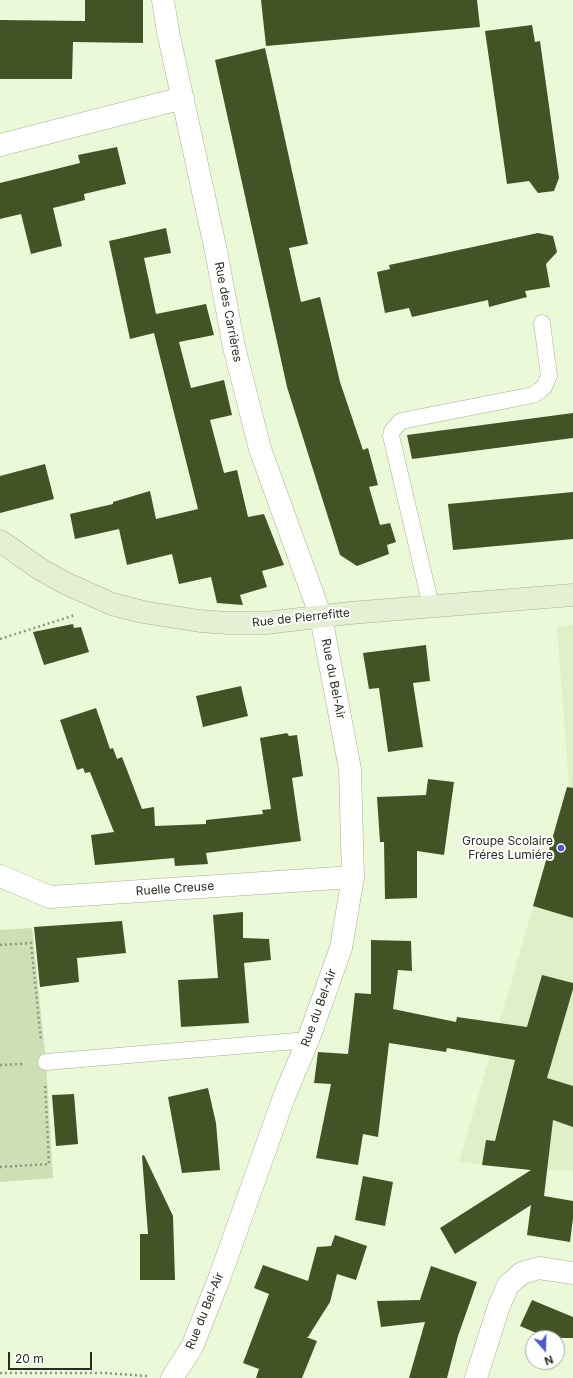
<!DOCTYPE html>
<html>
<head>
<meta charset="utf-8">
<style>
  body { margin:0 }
  #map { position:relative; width:573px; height:1378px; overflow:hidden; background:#ebf9d8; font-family:Inter,sans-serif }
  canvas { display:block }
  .north { position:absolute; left:525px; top:1330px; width:40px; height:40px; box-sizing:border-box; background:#fff; border:1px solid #a9aba6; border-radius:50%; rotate:160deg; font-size:11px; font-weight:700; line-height:16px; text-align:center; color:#292d21 }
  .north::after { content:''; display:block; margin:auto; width:14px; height:18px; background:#4d55cb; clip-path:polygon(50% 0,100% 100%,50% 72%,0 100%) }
  .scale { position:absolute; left:8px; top:1352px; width:84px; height:18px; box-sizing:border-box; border:2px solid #292d21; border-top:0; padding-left:5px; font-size:12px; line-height:14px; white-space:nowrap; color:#292d21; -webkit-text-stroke:3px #fff; paint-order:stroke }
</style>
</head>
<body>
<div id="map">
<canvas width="573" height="1378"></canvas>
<div class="north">N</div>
<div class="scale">20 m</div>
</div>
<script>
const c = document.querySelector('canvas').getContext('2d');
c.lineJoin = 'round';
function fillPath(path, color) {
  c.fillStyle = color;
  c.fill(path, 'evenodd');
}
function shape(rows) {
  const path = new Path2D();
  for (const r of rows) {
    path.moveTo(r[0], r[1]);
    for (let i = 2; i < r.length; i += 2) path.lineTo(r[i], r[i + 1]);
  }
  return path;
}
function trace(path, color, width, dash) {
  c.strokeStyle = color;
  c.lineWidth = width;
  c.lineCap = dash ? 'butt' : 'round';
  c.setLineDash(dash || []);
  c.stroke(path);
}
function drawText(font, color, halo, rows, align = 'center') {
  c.font = font + ' Inter,sans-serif';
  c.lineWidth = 4;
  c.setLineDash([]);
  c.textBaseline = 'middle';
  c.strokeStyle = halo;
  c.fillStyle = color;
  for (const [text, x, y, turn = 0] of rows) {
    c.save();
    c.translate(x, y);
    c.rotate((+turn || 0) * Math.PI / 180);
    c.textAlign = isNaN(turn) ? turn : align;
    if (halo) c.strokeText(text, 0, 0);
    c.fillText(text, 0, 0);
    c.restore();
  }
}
fillPath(shape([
  [573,625,573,1171,532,1170,459,1162,569,783,557,627]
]), '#dfefc7');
fillPath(shape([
  [32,928,46,1062,53,1178,0,1182,0,930]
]), '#cfdfb5');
fillPath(shape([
  [85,0,143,0,143,43,73,42,72,79,0,79,0,20,85,21],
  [261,0,477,0,480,27,266,46],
  [532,25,535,42,540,41,559,178,554,191,538,193,529,181,507,184,485,31],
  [265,48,308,244,289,248,301,302,320,297,340,382,363,450,368,448,378,485,369,487,380,525,390,523,396,542,387,545,389,554,357,566,340,555,287,387,215,60],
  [117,147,126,184,84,194,85,200,53,208,62,246,31,254,21,214,0,219,0,183,80,163,78,155],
  [166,228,171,253,144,258,156,314,206,304,214,335,179,342,191,388,224,380,232,415,210,420,224,473,237,470,248,517,264,514,284,565,262,571,267,587,240,595,243,605,217,603,211,577,179,584,172,554,127,565,119,529,75,539,70,514,113,504,113,502,150,491,156,519,198,509,154,333,130,339,109,241],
  [538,233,553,236,557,252,546,264,550,287,525,291,527,297,489,307,488,300,412,317,409,308,385,313,377,272,390,269,389,265],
  [573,413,573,438,412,459,407,435],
  [45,464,54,499,0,513,0,476],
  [573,492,573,539,453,550,448,504],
  [73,624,74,628,81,627,89,652,44,665,33,632],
  [426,645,430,681,413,683,423,747,388,752,379,688,369,689,363,653],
  [241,686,248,716,203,727,196,696],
  [96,708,110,749,113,748,117,759,122,757,142,809,154,807,155,826,206,824,206,820,263,814,262,810,271,809,260,738,287,733,289,736,297,735,303,776,292,778,301,841,206,853,208,864,175,866,174,858,95,865,91,835,114,832,90,772,85,773,83,768,77,770,60,720],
  [428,779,454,782,444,855,417,851,417,898,385,899,384,842,380,842,377,797,426,795],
  [567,787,573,788,573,918,533,906],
  [243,912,243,938,269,939,271,960,244,963,249,1023,181,1027,178,980,218,978,213,915],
  [122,921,126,953,77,958,79,982,40,987,34,927],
  [371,940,411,941,412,971,398,970,393,1009,456,1022,457,1017,527,1027,542,975,573,983,573,989,547,1078,573,1086,573,1127,553,1120,544,1196,573,1201,573,1218,570,1242,527,1235,531,1205,455,1254,440,1228,531,1170,482,1165,486,1140,495,1141,515,1060,447,1048,446,1052,389,1043,378,1137,363,1134,358,1165,316,1158,331,1084,314,1083,318,1052,348,1054,355,993,371,994],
  [208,1088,216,1123,220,1170,182,1173,168,1097],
  [74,1094,78,1144,56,1146,52,1095],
  [144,1155,173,1216,175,1280,140,1280,140,1234,148,1234,142,1156],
  [363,1176,393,1182,385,1226,355,1220],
  [335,1235,367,1246,356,1280,337,1274,330,1302,308,1337,306,1337,317,1341,302,1378,256,1378,259,1369,243,1363,269,1294,254,1288,263,1265,308,1281,317,1247,331,1246],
  [431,1266,477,1282,458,1336,447,1378,409,1378,425,1322,381,1327,377,1301,420,1300],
  [532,1300,573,1317,573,1338,548,1338,520,1326]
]), '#435325');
const lane = shape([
  [431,606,393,444,391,436,392,431,401,421,533,395,539,391,544,387,549,376,542,323],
  [46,1062,308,1040]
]);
const street = shape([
  [163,0,168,32,216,251,234,347,260,449,321,617,350,769,353,877,341,948,308,1040,284,1097,219,1279,192,1347,172,1378],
  [0,145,183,98],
  [0,876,50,897,353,877],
  [476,1378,499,1306,508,1285,522,1273,539,1268,573,1273]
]);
const secondary = shape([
  [0,541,40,569,65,583,112,604,143,612,200,621,228,623,266,623,350,613,573,595]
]);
trace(lane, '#a5b192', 17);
trace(street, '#a5b192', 23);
trace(secondary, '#a5b192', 23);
trace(shape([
  [0,639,75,615],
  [0,945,31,943,41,1041],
  [0,1065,23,1064],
  [0,1167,49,1164,45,1083],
  [0,1373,104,1373,147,1376]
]), '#8d967f', 2.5, [2, 3]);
trace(lane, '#fff', 16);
trace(street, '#fff', 22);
trace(secondary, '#e5efd3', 22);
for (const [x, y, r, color] of [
  [561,848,4,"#4d55cb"]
]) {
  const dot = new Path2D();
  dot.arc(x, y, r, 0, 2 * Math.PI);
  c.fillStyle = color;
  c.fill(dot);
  trace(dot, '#fff', 1.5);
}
drawText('12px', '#292d21', '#fff', [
  ["Rue des Carrières",228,312,79],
  ["Rue de Pierrefitte",301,618,-6],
  ["Rue du Bel-Air",333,679,79],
  ["Ruelle Creuse",175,889,-4],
  ["Rue du Bel-Air",319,1008,-70],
  ["Rue du Bel-Air",205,1311,-68]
]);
drawText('12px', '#292d21', '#fff', [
  ["Groupe Scolaire",553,841],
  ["Fréres Lumiére",553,855]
], 'right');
</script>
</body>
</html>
